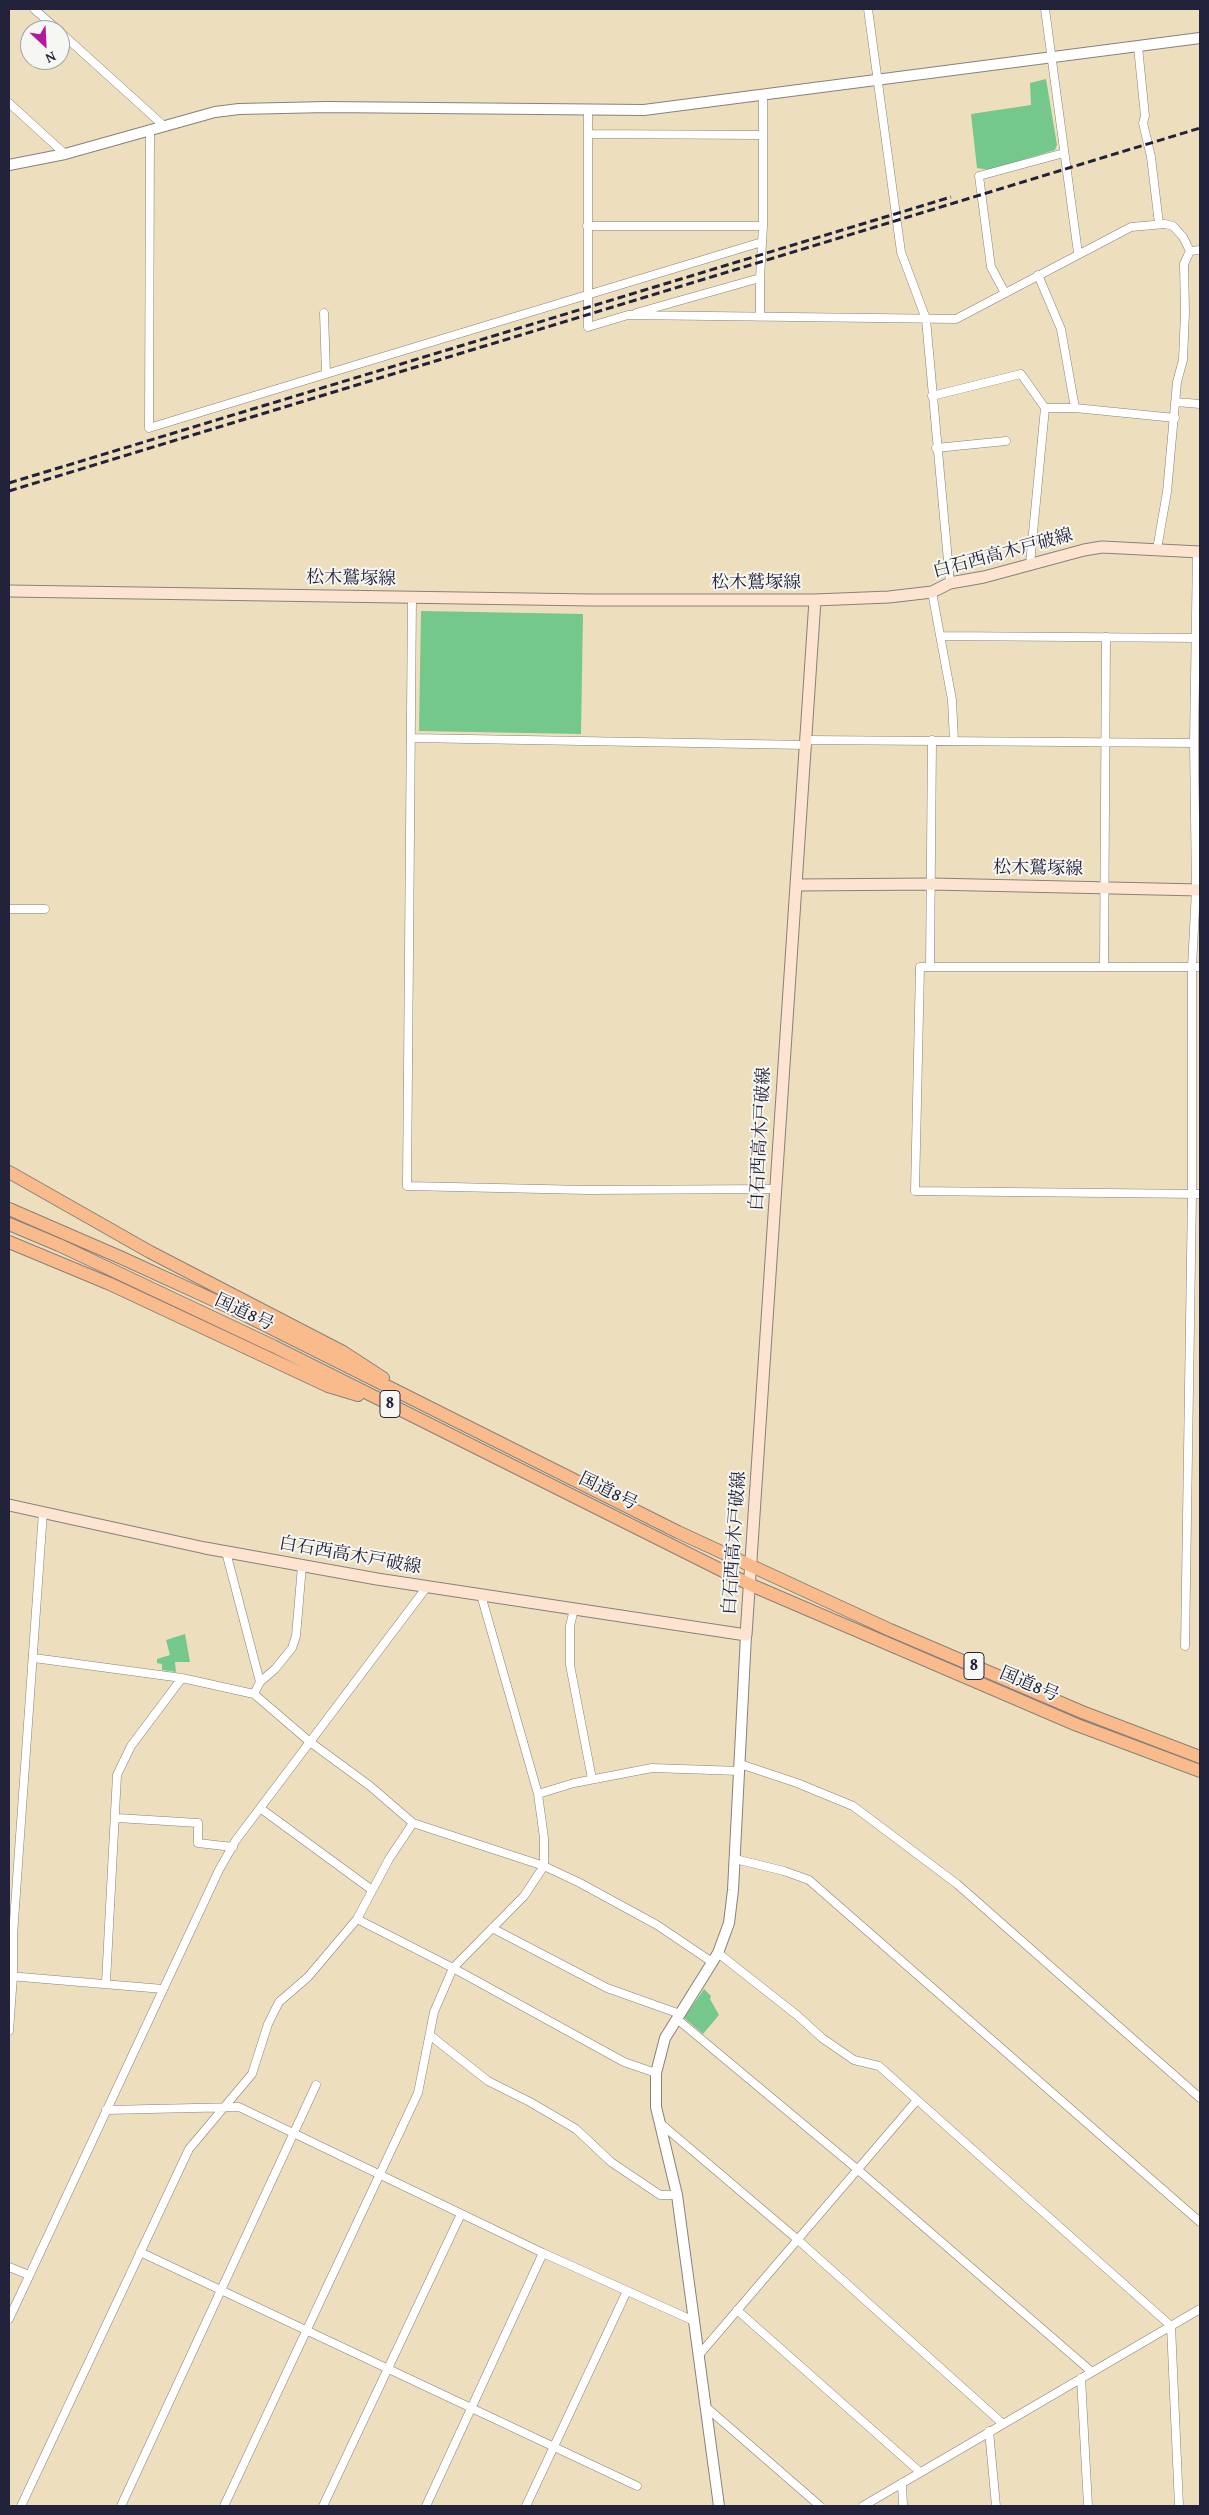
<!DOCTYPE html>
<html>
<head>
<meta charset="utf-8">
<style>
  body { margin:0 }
  #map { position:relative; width:1209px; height:2515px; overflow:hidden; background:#eddfbd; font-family:"Gentium Book Plus",serif }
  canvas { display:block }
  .frame { position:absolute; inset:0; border:10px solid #22223b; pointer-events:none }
  .north { position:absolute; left:20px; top:20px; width:50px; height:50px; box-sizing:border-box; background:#f6f6f2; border:1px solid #a1a1a9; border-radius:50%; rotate:155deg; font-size:14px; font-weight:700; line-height:20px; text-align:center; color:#22223b }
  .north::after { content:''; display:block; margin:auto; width:18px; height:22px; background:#b5179e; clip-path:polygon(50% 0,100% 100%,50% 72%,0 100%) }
</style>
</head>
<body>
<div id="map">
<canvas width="1209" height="2515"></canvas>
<div class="frame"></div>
<div class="north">N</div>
</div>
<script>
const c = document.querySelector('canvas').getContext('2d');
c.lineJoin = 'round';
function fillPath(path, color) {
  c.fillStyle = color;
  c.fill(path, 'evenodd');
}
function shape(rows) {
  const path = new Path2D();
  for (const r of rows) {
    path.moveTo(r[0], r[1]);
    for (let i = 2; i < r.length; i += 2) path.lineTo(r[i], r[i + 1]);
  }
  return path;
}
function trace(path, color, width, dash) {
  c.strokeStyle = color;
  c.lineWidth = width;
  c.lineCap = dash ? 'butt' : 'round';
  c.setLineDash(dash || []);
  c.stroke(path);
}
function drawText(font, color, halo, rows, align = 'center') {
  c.font = font + ' "Gentium Book Plus","Noto Serif JP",serif';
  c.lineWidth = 4;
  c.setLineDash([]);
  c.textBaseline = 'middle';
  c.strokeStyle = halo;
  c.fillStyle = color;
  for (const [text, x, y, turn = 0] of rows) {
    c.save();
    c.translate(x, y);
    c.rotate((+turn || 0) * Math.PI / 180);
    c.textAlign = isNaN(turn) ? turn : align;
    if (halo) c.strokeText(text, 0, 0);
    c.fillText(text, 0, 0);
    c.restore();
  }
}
fillPath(shape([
  [1046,79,1057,145,1055,150,989,170,977,168,971,114,1031,105,1030,83],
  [421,611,583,614,581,734,419,731],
  [185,1634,190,1662,175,1662,176,1672,162,1670,162,1664,157,1663,157,1659,170,1655,166,1640],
  [704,1989,711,1996,710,1999,719,2015,703,2034,684,2018]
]), '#75c88b');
const minor = shape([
  [34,9,58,30],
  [868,9,901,252,926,319,950,583],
  [1045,9,1078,253],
  [60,32,164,126],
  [1138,47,1145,116,1143,123,1151,157,1159,224],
  [763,94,763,135],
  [9,103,65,154],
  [588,109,588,327,628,315,956,319,1131,227,1165,224,1173,226,1183,237,1190,251,1184,264,1185,312,1183,360,1177,382,1167,492,1157,549],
  [150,131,149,428,326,374,324,313],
  [587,226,763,226,763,135,590,134],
  [1190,251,1200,250],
  [1038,275,1061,329,1075,408],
  [760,278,763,226],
  [1005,293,991,267,979,176,1064,153],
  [636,313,760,278,760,317],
  [326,374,762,242],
  [932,396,1021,374,1045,408],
  [1176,402,1200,404],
  [936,448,1006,441],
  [1030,564,1045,408,1075,408,1175,418],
  [932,592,952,700,954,741],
  [412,597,407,1186,587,1190,776,1189],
  [941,636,1200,638],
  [412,738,807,745],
  [807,740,1194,743],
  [9,909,45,909],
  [930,967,932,740],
  [1104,967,1106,637],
  [1200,967,920,967,915,1191,1200,1194],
  [226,1552,260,1682],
  [574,1609,570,1626,570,1665,592,1779],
  [1185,1646,1192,1194,1192,967,1196,890,1194,743,1197,552],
  [34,1658,182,1678,254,1694,310,1742,370,1786,413,1823,544,1866,580,1883,657,1925,712,1962],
  [254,1694,260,1682,275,1669,292,1648,296,1636,302,1566],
  [740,1764,797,1783,853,1806,957,1884,1200,2098],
  [538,1794,574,1783,652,1768,740,1771],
  [260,1808,372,1890],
  [117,1818,198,1823,198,1843,233,1847],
  [735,1859,784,1871,809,1880,1200,2222],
  [357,1919,453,1968,624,2062,656,2073],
  [492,1928,607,1988,680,2014],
  [718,1953,798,2016,822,2038,854,2060,879,2066,1171,2326,1179,2506],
  [9,1976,163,1989],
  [106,1982,117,1775,131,1746,182,1678],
  [677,2019,857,2169,1092,2372],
  [9,2031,13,1976,13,1935,43,1512],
  [431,2036,488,2081,530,2102,576,2129,611,2162,660,2195,677,2195],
  [106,2110,239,2107,543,2253,694,2321],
  [660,2123,797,2239,1002,2423],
  [140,2252,637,2486],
  [9,2267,29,2275],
  [737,2310,920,2472],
  [9,2319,219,1870,236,1840,426,1588],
  [699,2355,917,2100],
  [1081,2378,1088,2506],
  [706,2407,820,2506],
  [989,2431,996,2506],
  [902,2483,903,2506],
  [21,2506,189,2149,252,2074,268,2024,279,2002,308,1977,357,1919,389,1859,413,1823],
  [121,2506,316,2085],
  [224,2506,418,2093,434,2012,453,1968,524,1896,544,1866,544,1838,538,1794,481,1595],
  [323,2506,461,2214],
  [426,2506,543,2253],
  [526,2506,627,2291],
  [863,2506,1200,2309]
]);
const tertiary = shape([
  [9,165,65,154,215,112,239,109,327,107,644,110,1200,38],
  [719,2506,677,2195,656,2107,656,2073,665,2038,718,1953,729,1923,733,1890,746,1635]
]);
const secondary = shape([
  [9,591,591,600,815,600,889,597,932,592,950,583,984,577,1084,550,1102,547,1200,552],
  [797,885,932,884,1200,890],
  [9,1505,205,1548,377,1579,746,1635,815,600]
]);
const trunk = shape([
  [9,1172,150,1252,343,1352,383,1378],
  [9,1209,122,1258,231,1308,678,1532,890,1630,1082,1712,1200,1757],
  [9,1224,59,1245,273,1346,751,1585,1077,1725,1200,1771],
  [9,1242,110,1284,328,1386,358,1395]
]);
trace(minor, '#88807c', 9);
trace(tertiary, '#88807c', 12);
trace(secondary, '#88807c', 13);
trace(trunk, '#88807c', 14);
trace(minor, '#fff', 8);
trace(tertiary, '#fff', 10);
trace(secondary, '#fde4d1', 11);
trace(trunk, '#fabb8c', 12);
trace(shape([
  [9,483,951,197],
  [9,491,1200,128]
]), '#22223b', 3, [8, 4]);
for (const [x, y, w] of [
  [390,1404,20],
  [974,1666,20]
]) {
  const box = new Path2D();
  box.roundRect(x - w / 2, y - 13.5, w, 27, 4);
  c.fillStyle = '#f6f6f2';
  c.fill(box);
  trace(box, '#22223b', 1);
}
drawText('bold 16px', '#22223b', null, [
  ["8",390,1404],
  ["8",974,1666]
]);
drawText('18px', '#22223b', '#f6f6f2', [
  ["白石西高木戸破線",1003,554,-15],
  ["松木鷲塚線",351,579,1],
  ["松木鷲塚線",756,583],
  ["松木鷲塚線",1038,869,1],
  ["白石西高木戸破線",761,1139,-87],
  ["国道8号",244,1313,25],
  ["国道8号",608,1492,26],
  ["白石西高木戸破線",735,1543,-86],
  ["白石西高木戸破線",350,1556,10],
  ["国道8号",1029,1685,23]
]);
</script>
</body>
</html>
